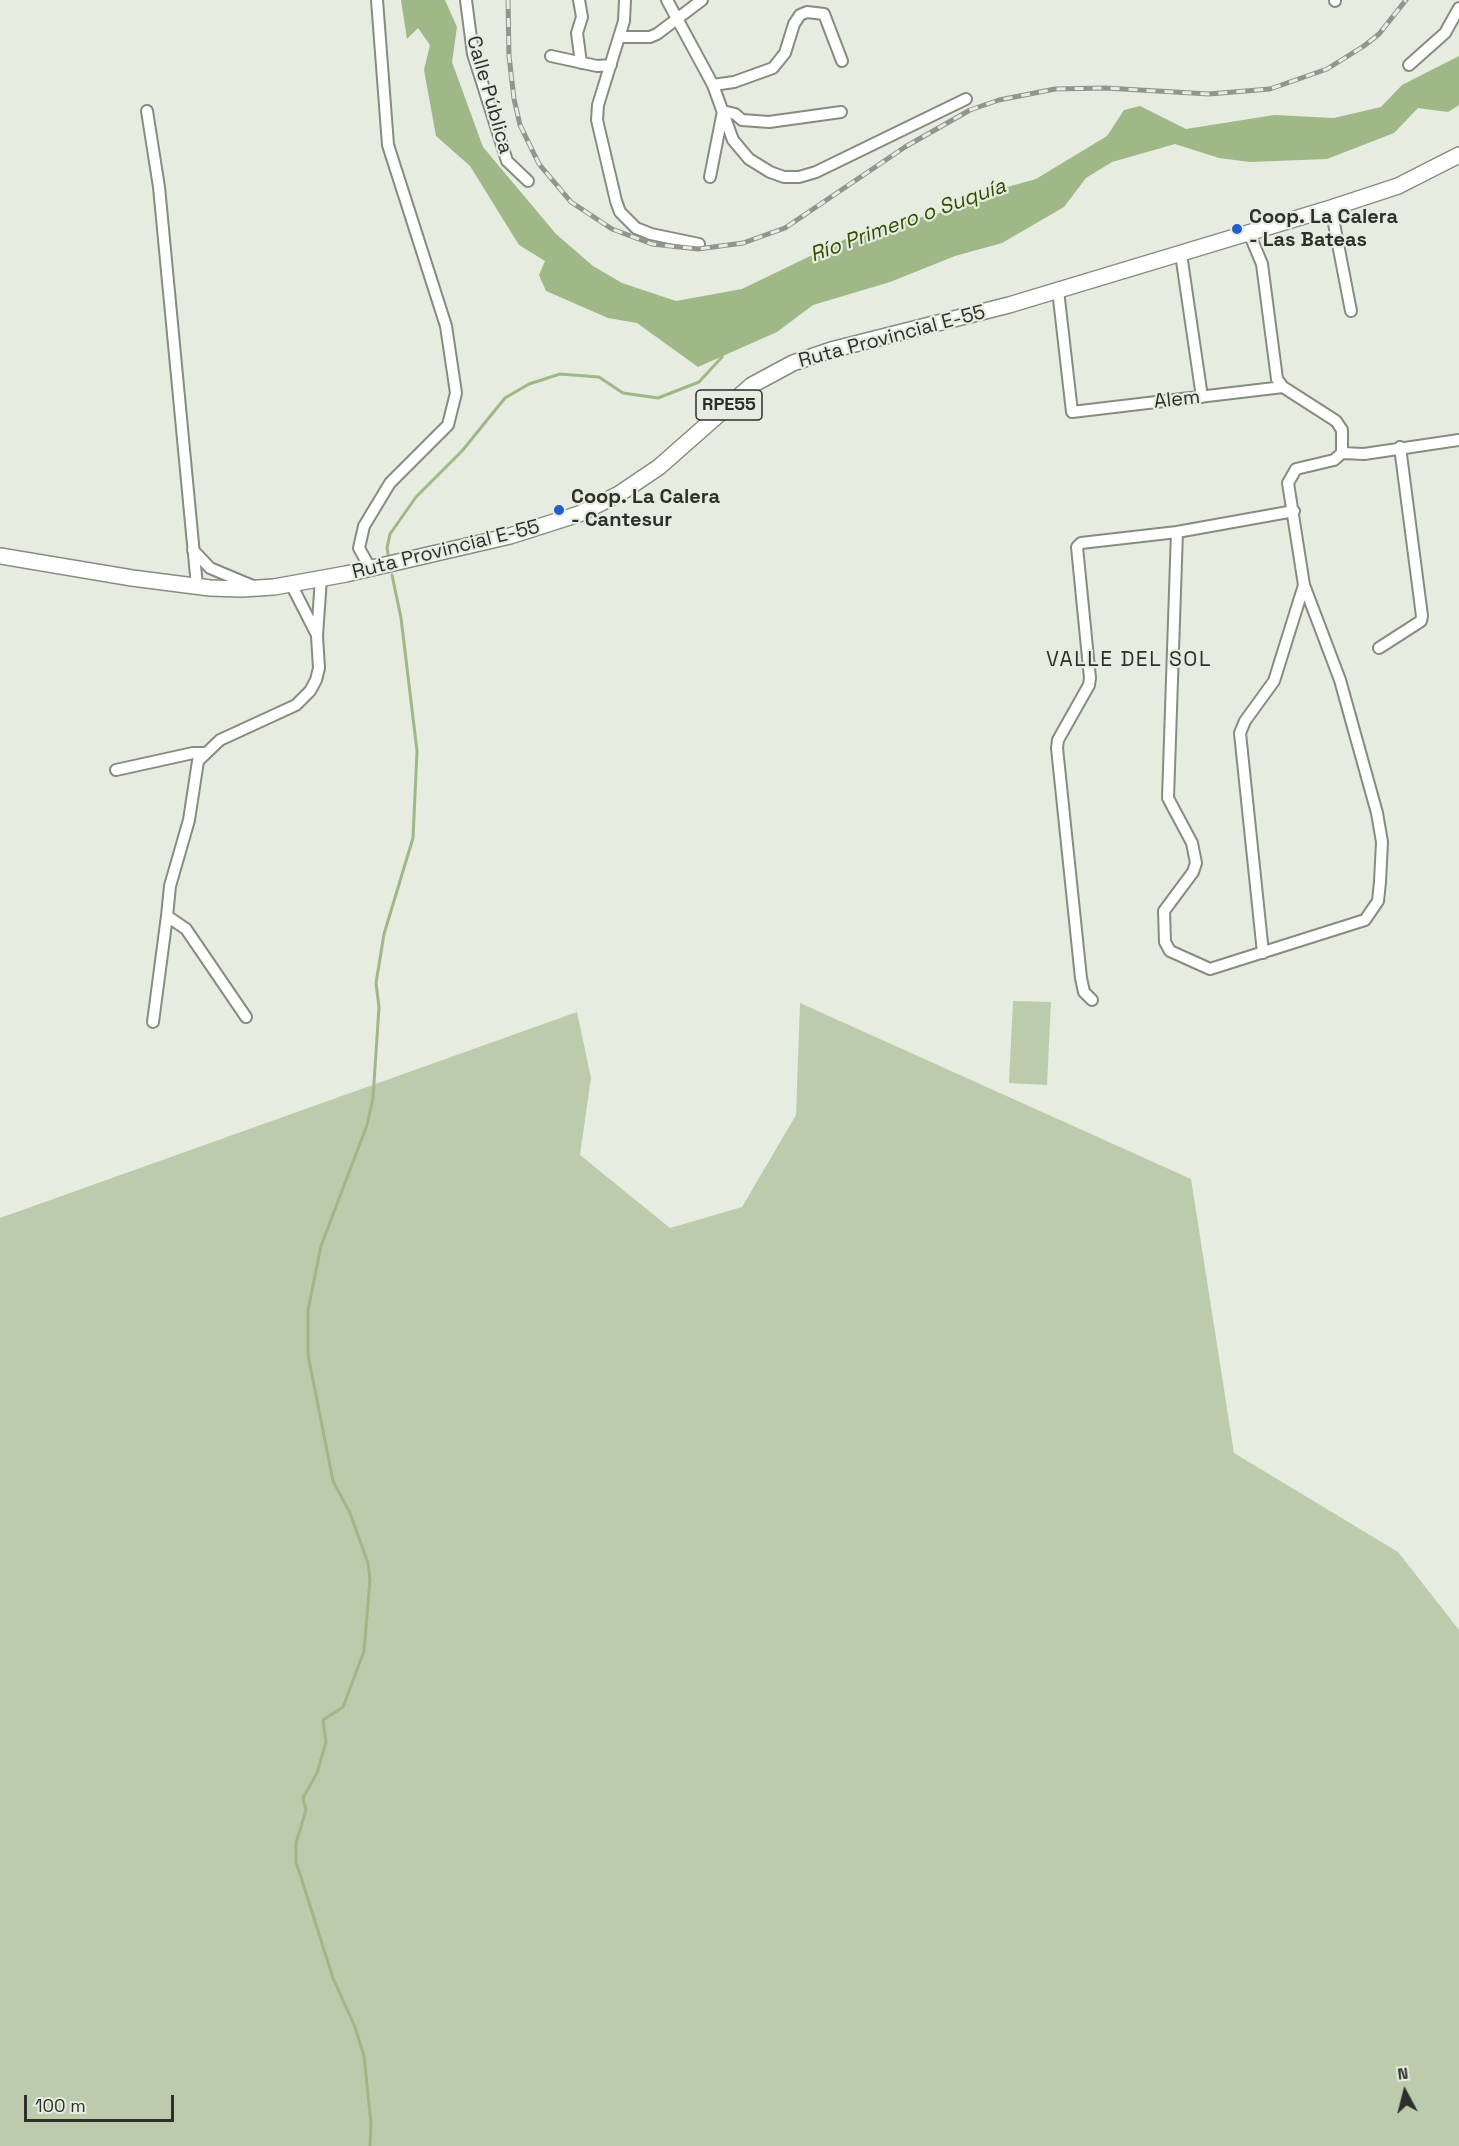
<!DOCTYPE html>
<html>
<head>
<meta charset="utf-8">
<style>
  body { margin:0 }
  #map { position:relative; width:1459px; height:2146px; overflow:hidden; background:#e6ece0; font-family:"Space Grotesk",sans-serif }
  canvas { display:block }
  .north { position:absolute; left:1375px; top:2062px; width:60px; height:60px; -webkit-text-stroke:4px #e6ece0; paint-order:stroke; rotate:353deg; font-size:16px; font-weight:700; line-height:24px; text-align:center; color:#2d2f2a }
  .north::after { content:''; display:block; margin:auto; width:21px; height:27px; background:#2d2f2a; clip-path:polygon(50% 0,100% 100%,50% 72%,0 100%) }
  .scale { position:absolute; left:24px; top:2095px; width:150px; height:27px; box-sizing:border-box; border:3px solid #2d2f2a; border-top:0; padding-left:8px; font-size:18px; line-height:21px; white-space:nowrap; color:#2d2f2a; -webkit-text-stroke:4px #e6ece0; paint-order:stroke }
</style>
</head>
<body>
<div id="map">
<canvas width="1459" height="2146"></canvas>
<div class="north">N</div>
<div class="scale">100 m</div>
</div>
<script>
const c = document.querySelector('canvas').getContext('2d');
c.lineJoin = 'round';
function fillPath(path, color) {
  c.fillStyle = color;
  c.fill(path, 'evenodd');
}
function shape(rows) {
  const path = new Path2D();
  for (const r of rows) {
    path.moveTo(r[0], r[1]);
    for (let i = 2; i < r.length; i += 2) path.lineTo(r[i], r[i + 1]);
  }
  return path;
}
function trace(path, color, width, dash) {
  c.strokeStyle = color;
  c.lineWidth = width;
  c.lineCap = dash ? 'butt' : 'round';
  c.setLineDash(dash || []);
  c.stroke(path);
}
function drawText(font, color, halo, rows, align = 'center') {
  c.font = font + ' "Space Grotesk",sans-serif';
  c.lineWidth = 4.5;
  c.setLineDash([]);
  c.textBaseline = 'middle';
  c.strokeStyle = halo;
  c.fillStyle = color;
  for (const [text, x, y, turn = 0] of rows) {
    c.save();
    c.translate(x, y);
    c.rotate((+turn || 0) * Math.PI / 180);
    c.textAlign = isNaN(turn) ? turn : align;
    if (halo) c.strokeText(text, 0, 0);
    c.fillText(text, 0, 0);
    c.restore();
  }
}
fillPath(shape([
  [1013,1001,1051,1002,1047,1085,1009,1083],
  [800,1003,1191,1179,1234,1453,1398,1552,1459,1630,1459,2146,0,2146,0,1218,577,1012,591,1078,580,1155,670,1228,742,1207,796,1115]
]), '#bdcbad');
fillPath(shape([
  [401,0,445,0,457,27,452,62,483,147,556,234,593,266,622,283,676,301,742,289,862,231,957,209,986,193,1036,179,1107,136,1124,110,1140,106,1186,129,1274,115,1334,118,1381,107,1402,85,1459,56,1459,105,1448,112,1418,108,1394,133,1327,159,1250,162,1219,158,1175,144,1112,162,1086,178,1064,207,1002,243,955,256,890,282,813,305,777,332,698,367,637,323,608,318,546,291,539,275,545,261,519,245,470,166,436,136,424,70,430,45,418,28,407,39]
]), '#a0b787');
trace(shape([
  [389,559,387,548,390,534,416,497,462,451,505,398,529,384,560,374,599,377,623,393,658,398,699,382,722,357],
  [370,2146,371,2123,364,2056,355,2027,333,1978,306,1893,296,1862,296,1843,306,1810,303,1798,317,1773,326,1742,323,1720,343,1707,364,1651,370,1580,368,1563,350,1513,333,1481,308,1355,308,1310,321,1246,367,1125,373,1098,379,1007,376,983,384,934,413,838,417,751,401,618,392,575]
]), '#a0b787', 3);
const minor = shape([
  [466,0,473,54,507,161,528,181],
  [579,0,582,17,577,33,581,63],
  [625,0,624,21,598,105,597,120,616,201,620,212,636,228,651,234,699,244],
  [667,0,713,85,733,140,749,159,770,172,784,177,799,177,816,172,966,99],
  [1335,1,1335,0],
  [620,37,650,37,657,34,702,0],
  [551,56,597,66,611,65],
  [1409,65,1445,33,1459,8],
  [713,85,734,82,773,68,785,53,794,24,800,15,807,12,824,14,842,61],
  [147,111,159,187,197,586],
  [710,177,723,111,735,114,742,120,769,122,841,112],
  [1331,208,1351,311],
  [1181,254,1202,397],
  [1058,290,1072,412,1283,387],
  [1342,453,1364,454,1459,440],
  [1177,532,1168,798,1192,843,1196,863,1193,872,1164,911,1165,942,1170,951,1210,969,1365,920,1378,901,1380,882,1382,842,1377,813,1340,680,1304,585,1288,483,1296,469,1334,460,1342,453,1342,430,1336,421,1283,387,1277,379,1262,264,1249,233],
  [193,550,210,568,253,586],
  [370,568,359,548,364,526,390,483,448,425,456,393,446,326,388,145,377,0],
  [291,584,317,635],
  [1379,648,1421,621,1422,616,1400,447],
  [116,770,193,753,203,753],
  [1263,953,1240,733,1245,721,1274,681,1304,585],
  [1092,1000,1084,992,1081,978,1057,748,1058,740,1089,685,1090,678,1077,547,1081,543,1177,532,1294,511],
  [246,1017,186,929,167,916,170,886,189,820,198,761,220,740,296,705,310,691,316,680,319,668,317,636,321,578],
  [153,1022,167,916]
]);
const primary = shape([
  [0,556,132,578,210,588,242,589,274,587,346,574,510,536,579,514,619,494,659,467,752,385,793,363,831,350,1009,305,1331,208,1398,186,1459,155]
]);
trace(minor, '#868c80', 14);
trace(primary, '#868c80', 18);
trace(minor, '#fff', 10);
trace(primary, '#fff', 15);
const rail = shape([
  [508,0,509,56,514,99,520,125,539,164,571,202,612,229,652,244,698,249,743,243,785,228,905,147,970,110,999,100,1055,89,1105,88,1209,94,1270,89,1327,69,1364,46,1379,34,1406,0]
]);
trace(rail, '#91958c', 5);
trace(rail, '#e6ece0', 3, [9]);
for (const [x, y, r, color] of [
  [1237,229,6,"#225fcc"],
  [559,510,6,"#225fcc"]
]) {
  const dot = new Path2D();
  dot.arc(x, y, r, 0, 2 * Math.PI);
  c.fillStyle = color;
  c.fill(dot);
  trace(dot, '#e6ece0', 2);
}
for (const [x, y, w] of [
  [729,405,66]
]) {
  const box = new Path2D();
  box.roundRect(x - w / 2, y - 15, w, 30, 4.5);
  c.fillStyle = '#e6ece0';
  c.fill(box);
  trace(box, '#2d2f2a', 1.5);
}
drawText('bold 18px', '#2d2f2a', null, [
  ["RPE55",729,405]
]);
drawText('20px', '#2d2f2a', '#e6ece0', [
  ["Calle Pública",489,95,74],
  ["Ruta Provincial E-55",892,337,-15],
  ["Alem",1177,400,-6],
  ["Ruta Provincial E-55",446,550,-14]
]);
drawText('bold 20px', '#2d2f2a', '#e6ece0', [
  ["Coop. La Calera",1249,218],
  ["- Las Bateas",1249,241],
  ["Coop. La Calera",571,498],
  ["- Cantesur",571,521]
], 'left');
drawText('italic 21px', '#334d00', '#e6ece0', [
  ["Río Primero o Suquía",908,221,-20]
]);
c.letterSpacing = '1.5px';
drawText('21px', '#2d2f2a', '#e6ece0', [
  ["VALLE DEL SOL",1129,660]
]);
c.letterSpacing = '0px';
</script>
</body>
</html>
